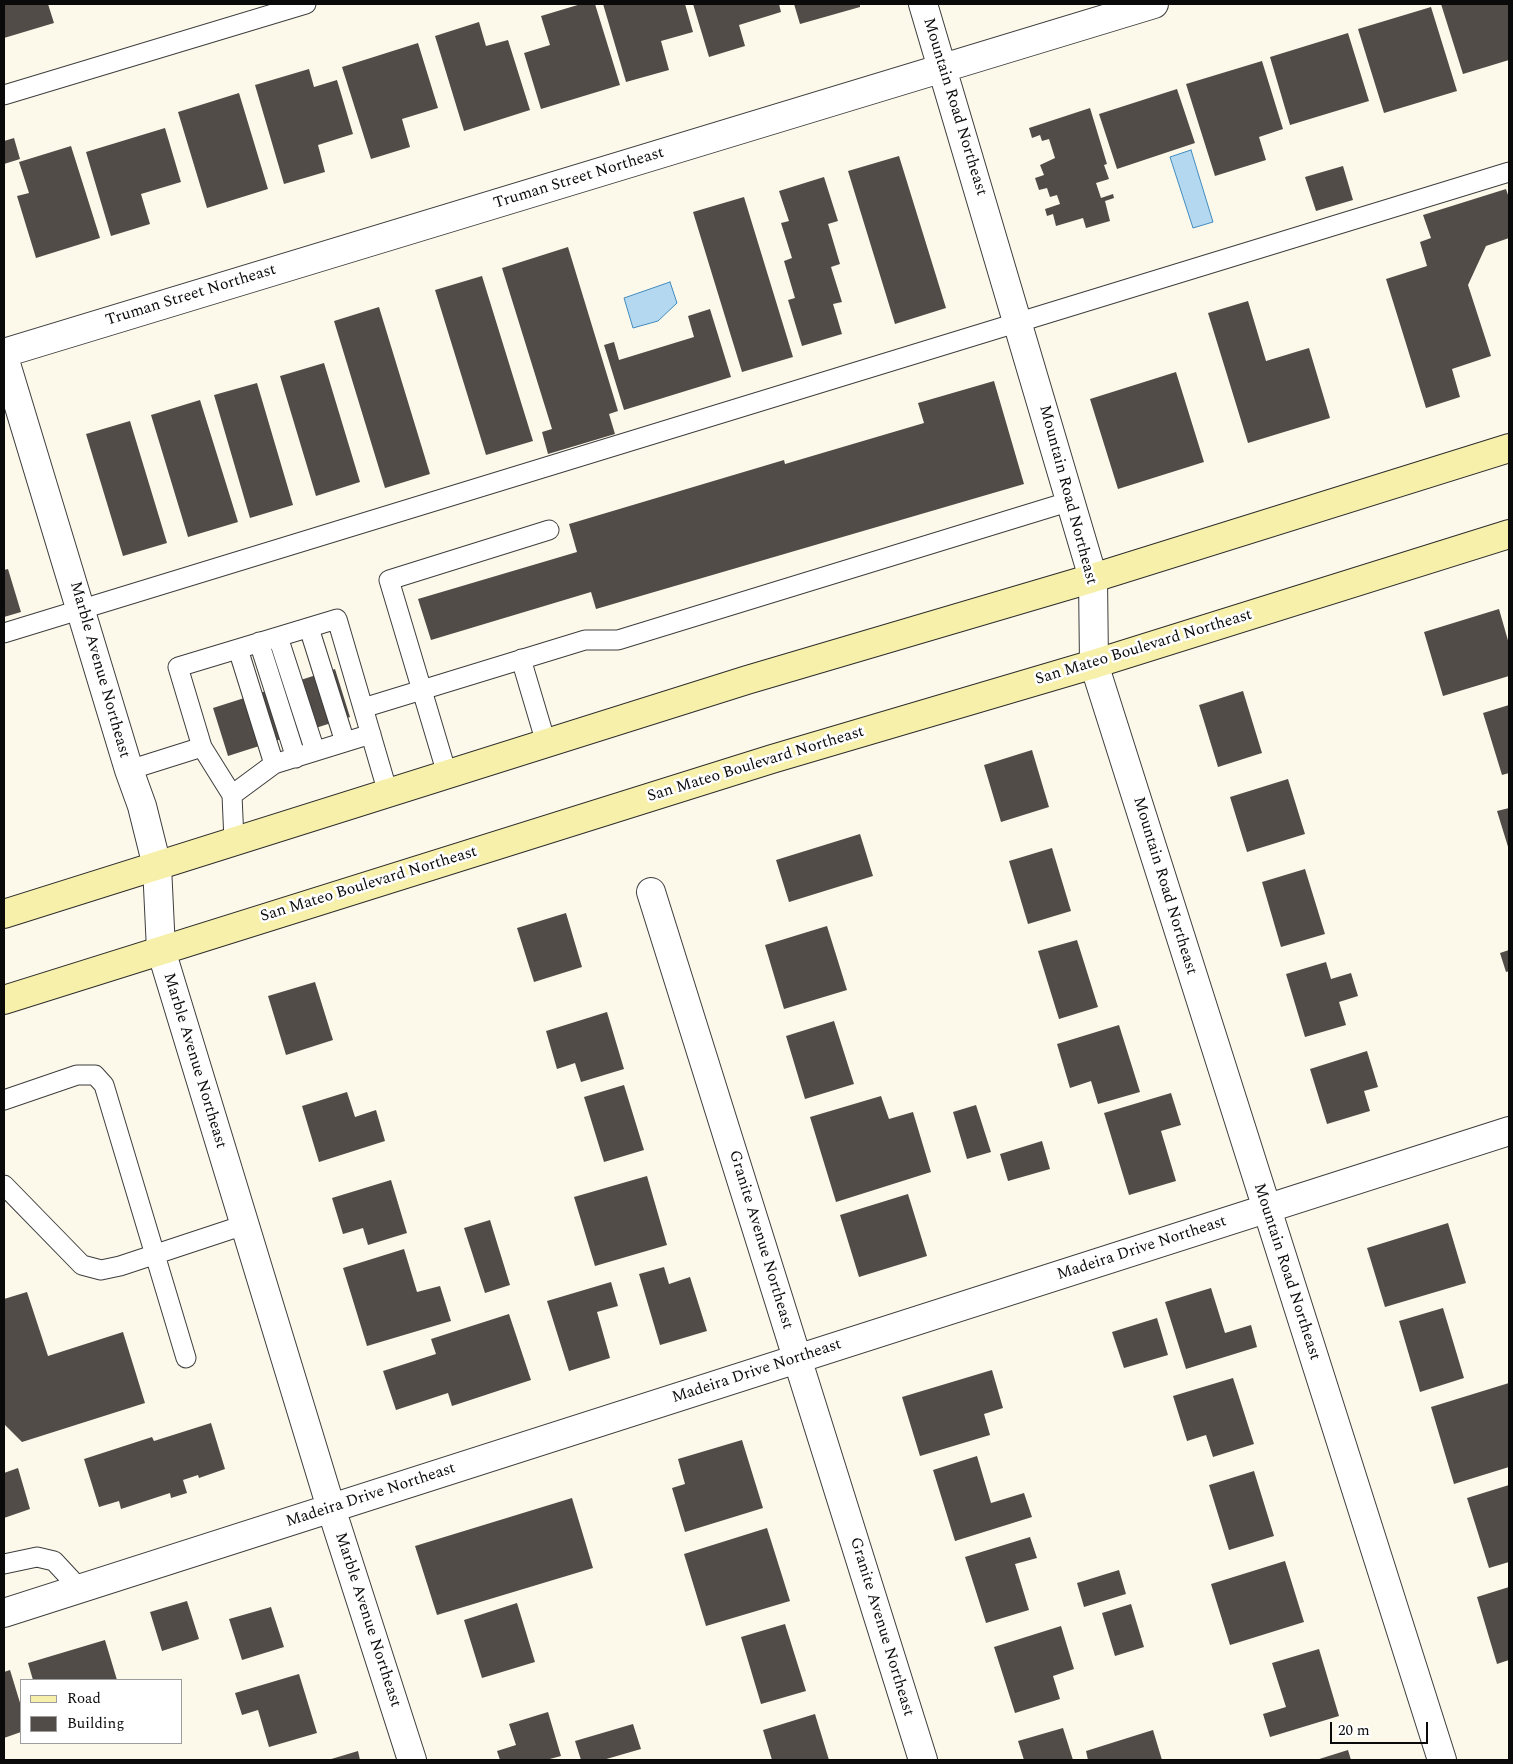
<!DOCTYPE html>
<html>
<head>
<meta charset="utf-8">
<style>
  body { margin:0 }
  #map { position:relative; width:1513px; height:1764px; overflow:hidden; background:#fdf9ea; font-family:Spectral,serif }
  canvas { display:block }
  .frame { position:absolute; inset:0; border:5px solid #0a0a0a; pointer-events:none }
  .legend { position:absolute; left:20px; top:1679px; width:162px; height:65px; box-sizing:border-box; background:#fff; border:1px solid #9d9d9d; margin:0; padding:6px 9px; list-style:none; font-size:15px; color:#0a0a0a }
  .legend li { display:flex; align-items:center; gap:10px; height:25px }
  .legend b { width:25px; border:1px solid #9d9d9d }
  .scale { position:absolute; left:1330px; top:1722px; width:98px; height:22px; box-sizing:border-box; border:2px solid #0a0a0a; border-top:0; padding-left:6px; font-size:15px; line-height:18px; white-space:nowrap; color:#0a0a0a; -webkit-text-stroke:4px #fff; paint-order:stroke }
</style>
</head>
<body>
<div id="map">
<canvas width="1513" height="1764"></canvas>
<div class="frame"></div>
<ul class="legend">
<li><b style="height:6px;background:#f7f0ab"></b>Road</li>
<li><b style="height:14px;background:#524c48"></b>Building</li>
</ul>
<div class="scale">20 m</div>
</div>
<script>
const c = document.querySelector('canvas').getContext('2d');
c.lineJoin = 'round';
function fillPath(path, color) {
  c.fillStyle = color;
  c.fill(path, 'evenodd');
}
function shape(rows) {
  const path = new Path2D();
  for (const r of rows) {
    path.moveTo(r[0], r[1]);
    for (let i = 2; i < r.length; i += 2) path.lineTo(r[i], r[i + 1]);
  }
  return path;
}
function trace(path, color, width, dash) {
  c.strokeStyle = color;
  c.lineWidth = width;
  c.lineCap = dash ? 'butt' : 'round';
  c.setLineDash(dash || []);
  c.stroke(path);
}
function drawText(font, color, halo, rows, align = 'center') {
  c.font = font + ' Spectral,serif';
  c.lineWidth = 5;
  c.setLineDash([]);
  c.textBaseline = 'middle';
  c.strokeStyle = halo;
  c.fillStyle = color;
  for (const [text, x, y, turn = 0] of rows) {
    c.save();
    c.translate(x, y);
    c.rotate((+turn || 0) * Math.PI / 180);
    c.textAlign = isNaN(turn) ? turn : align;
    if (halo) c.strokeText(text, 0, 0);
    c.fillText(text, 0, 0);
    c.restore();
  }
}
const water = shape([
  [1191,150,1213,222,1193,228,1170,157,1191,150],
  [670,282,677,303,658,321,633,328,624,298,670,282]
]);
fillPath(water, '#b3d8ef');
trace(water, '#428bbf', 1);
fillPath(shape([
  [4,4,48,4,54,23,4,38],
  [581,4,595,4,620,85,541,109,524,53,550,45,541,16],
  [603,4,685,4,693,32,661,41,669,70,626,82],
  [693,4,779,4,781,12,739,25,745,46,709,57],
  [794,4,860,4,860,7,800,24],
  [1441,4,1509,4,1509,60,1463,74],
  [1431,7,1457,91,1384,113,1358,29],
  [479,22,486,46,508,40,530,110,464,131,435,36],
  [1348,33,1369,101,1290,125,1270,57],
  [418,43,438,108,402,119,410,147,371,159,342,67],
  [1262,61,1283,129,1259,137,1266,160,1215,176,1186,84],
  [309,69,314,87,337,80,353,134,318,145,325,172,284,184,255,85],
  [1177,89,1195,143,1117,169,1099,114],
  [239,93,268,189,207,208,178,112],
  [1090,108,1107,164,1104,165,1109,179,1096,183,1101,198,1113,194,1114,198,1105,201,1110,221,1086,228,1083,218,1056,226,1053,214,1047,216,1045,209,1060,204,1057,195,1050,197,1047,188,1039,190,1035,178,1044,175,1040,165,1055,158,1049,139,1042,141,1040,135,1032,138,1029,128],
  [165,128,181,182,141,194,150,224,111,236,86,152],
  [14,138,20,159,4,164,4,141],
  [71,146,100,238,36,258,17,196,29,193,19,162],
  [899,156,946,308,895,324,848,171],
  [1343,166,1353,200,1316,211,1305,177],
  [824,177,838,221,828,224,840,264,831,267,842,302,833,304,842,334,802,346,788,300,795,298,784,261,792,258,781,223,789,221,779,191],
  [1506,189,1509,198,1509,238,1486,246,1468,285,1491,356,1452,369,1460,397,1426,408,1386,279,1427,266,1420,242,1431,238,1423,215],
  [744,197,793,357,742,372,693,212],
  [568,247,618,411,609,414,615,434,548,454,542,432,552,429,502,268],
  [482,276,533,441,486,455,435,290],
  [1248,301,1266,361,1309,348,1330,418,1248,443,1208,313],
  [379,307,430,474,385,488,334,321],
  [710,309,731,377,624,410,604,345,614,342,619,360,694,337,688,316],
  [324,363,360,482,316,496,280,376],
  [1176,372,1204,462,1118,489,1090,399],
  [994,381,1024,484,596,609,591,592,431,640,418,599,577,552,569,524,784,460,785,464,924,423,918,403],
  [257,383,293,505,250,518,214,395],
  [200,400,238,522,188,537,151,415],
  [130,421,167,543,123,556,86,434],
  [8,569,21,612,4,617,4,570],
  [1499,609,1509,644,1509,676,1443,696,1424,632],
  [335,669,350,717,228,756,213,708],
  [1243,691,1262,753,1218,767,1199,705],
  [1509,705,1509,773,1502,775,1483,713],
  [1032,750,1049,807,1001,822,984,765],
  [1288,779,1305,834,1247,852,1230,797],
  [1509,808,1509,850,1497,811],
  [860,834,873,876,789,902,776,860],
  [1052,848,1071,911,1028,924,1009,861],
  [1305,869,1325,934,1281,947,1262,882],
  [566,913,582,967,534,982,517,928],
  [827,926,847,990,784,1009,765,945],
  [1077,940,1098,1007,1059,1019,1038,951],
  [1509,950,1509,971,1506,972,1500,953],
  [1326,962,1331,979,1351,973,1358,996,1339,1002,1346,1025,1305,1037,1286,974],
  [315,982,333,1040,286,1055,268,996],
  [607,1012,624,1069,581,1082,575,1063,557,1069,546,1031],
  [834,1021,854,1084,805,1099,786,1036],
  [1119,1025,1140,1092,1098,1104,1091,1081,1070,1088,1057,1044],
  [1367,1051,1378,1087,1364,1091,1370,1111,1327,1124,1310,1069],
  [624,1085,644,1150,604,1162,584,1097],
  [347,1092,355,1117,376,1110,385,1141,319,1162,302,1106],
  [1171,1093,1181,1125,1161,1131,1176,1181,1129,1195,1104,1113],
  [881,1096,889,1119,913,1112,931,1172,836,1202,810,1117],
  [976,1105,991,1152,967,1159,953,1112],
  [1042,1141,1050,1169,1008,1181,1000,1154],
  [647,1176,667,1245,595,1266,574,1197],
  [391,1180,407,1233,368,1245,363,1228,343,1234,332,1198],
  [908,1194,927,1256,859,1277,840,1215],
  [490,1220,510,1285,485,1293,464,1228],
  [1448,1223,1466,1283,1385,1307,1367,1248],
  [404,1249,417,1292,440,1286,451,1321,367,1346,343,1268],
  [664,1267,669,1284,690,1277,707,1331,660,1345,639,1274],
  [611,1282,618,1306,597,1312,610,1358,569,1371,547,1301],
  [1211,1288,1225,1333,1251,1325,1257,1347,1186,1369,1165,1302],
  [27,1292,48,1356,123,1332,145,1403,22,1442,4,1424,4,1299],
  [1443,1308,1464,1378,1420,1392,1399,1321],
  [509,1314,531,1380,452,1406,448,1393,396,1410,383,1371,436,1354,431,1339],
  [1157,1318,1168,1355,1124,1368,1112,1332],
  [992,1370,1003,1408,984,1414,990,1435,920,1456,902,1397],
  [1233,1378,1254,1444,1213,1457,1206,1435,1187,1441,1173,1396],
  [1509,1383,1509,1467,1454,1484,1431,1407],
  [211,1423,225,1469,199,1478,198,1475,183,1480,187,1493,171,1498,170,1493,121,1509,119,1501,99,1507,84,1459,152,1437,154,1441],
  [742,1440,763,1508,685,1532,672,1488,685,1484,678,1459],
  [977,1456,991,1503,1024,1493,1032,1517,955,1541,933,1470],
  [18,1468,30,1509,4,1518,4,1473],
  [1254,1471,1274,1536,1229,1550,1209,1485],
  [1509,1485,1509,1562,1489,1568,1467,1498],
  [572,1498,593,1568,437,1615,415,1546],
  [767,1528,790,1601,706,1626,684,1554],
  [1030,1537,1037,1558,1015,1564,1029,1610,986,1623,965,1557],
  [1285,1561,1304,1622,1230,1645,1211,1584],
  [1119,1570,1126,1594,1084,1607,1077,1583],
  [1509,1587,1509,1660,1497,1664,1477,1597],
  [187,1601,199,1639,162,1651,150,1612],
  [517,1603,535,1662,482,1678,464,1620],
  [1131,1604,1144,1647,1115,1656,1102,1613],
  [271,1607,284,1647,242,1660,229,1619],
  [785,1624,806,1691,761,1704,741,1637],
  [1061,1626,1074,1669,1053,1676,1060,1699,1015,1713,994,1647],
  [105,1640,117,1680,33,1680,28,1663],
  [1319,1649,1339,1716,1270,1737,1263,1714,1286,1707,1272,1663],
  [10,1670,21,1706,21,1732,4,1738,4,1672],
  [299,1674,317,1733,269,1747,258,1710,242,1715,235,1693],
  [548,1712,561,1756,546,1760,500,1760,497,1751,516,1745,509,1724],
  [815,1714,829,1760,772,1760,763,1730],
  [633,1724,641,1749,603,1760,581,1760,575,1741],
  [1063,1728,1073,1760,1024,1760,1018,1741],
  [1153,1730,1162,1760,1088,1760,1086,1751],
  [1348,1750,1351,1760,1316,1760],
  [358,1751,360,1760,328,1760]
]), '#524c48');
const service = shape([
  [4,95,306,4],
  [309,628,345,742],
  [4,633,1509,172],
  [278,637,315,751],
  [259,642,296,758],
  [238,649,274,764],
  [521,659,546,743],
  [363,708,585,640,618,640,1071,501],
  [129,770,202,747],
  [447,774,389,580,549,530],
  [232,795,274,764,371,734],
  [234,841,232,795,202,747,178,667,337,619,388,793],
  [4,1100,77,1075,95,1075,104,1085,186,1358],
  [4,1185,82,1265,101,1270,120,1266,244,1225],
  [4,1564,37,1557,54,1561,80,1589]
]);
const minor = shape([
  [923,4,1093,578,1094,664,1442,1760],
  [4,353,1154,4],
  [4,357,129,770,142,806,157,866,161,950,331,1508,412,1760],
  [651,892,923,1760],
  [4,1613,1509,1131]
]);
const secondary = shape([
  [4,914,747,680,1093,578,1509,448],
  [4,1000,772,759,1094,664,1509,534]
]);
trace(service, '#3d3d3d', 21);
trace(minor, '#3d3d3d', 30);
trace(secondary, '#2c2c2c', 30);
trace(service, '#fff', 19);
trace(minor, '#fff', 28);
trace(secondary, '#f7f0ab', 28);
drawText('16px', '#0a0a0a', '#fff', [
  ["Mountain Road Northeast",954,107,73],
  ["Truman Street Northeast",579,179,-17],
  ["Truman Street Northeast",191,296,-17],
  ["Mountain Road Northeast",1067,495,75],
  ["San Mateo Boulevard Northeast",1144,648,-17],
  ["Marble Avenue Northeast",99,670,74],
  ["San Mateo Boulevard Northeast",756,765,-17],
  ["San Mateo Boulevard Northeast",369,885,-17],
  ["Mountain Road Northeast",1164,886,73],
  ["Marble Avenue Northeast",194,1061,73],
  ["Granite Avenue Northeast",760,1240,73],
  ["Madeira Drive Northeast",1142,1249,-18],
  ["Mountain Road Northeast",1286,1272,72],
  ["Madeira Drive Northeast",757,1372,-18],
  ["Madeira Drive Northeast",371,1496,-18],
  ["Marble Avenue Northeast",367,1620,72],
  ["Granite Avenue Northeast",881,1627,73]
]);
</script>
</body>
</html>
